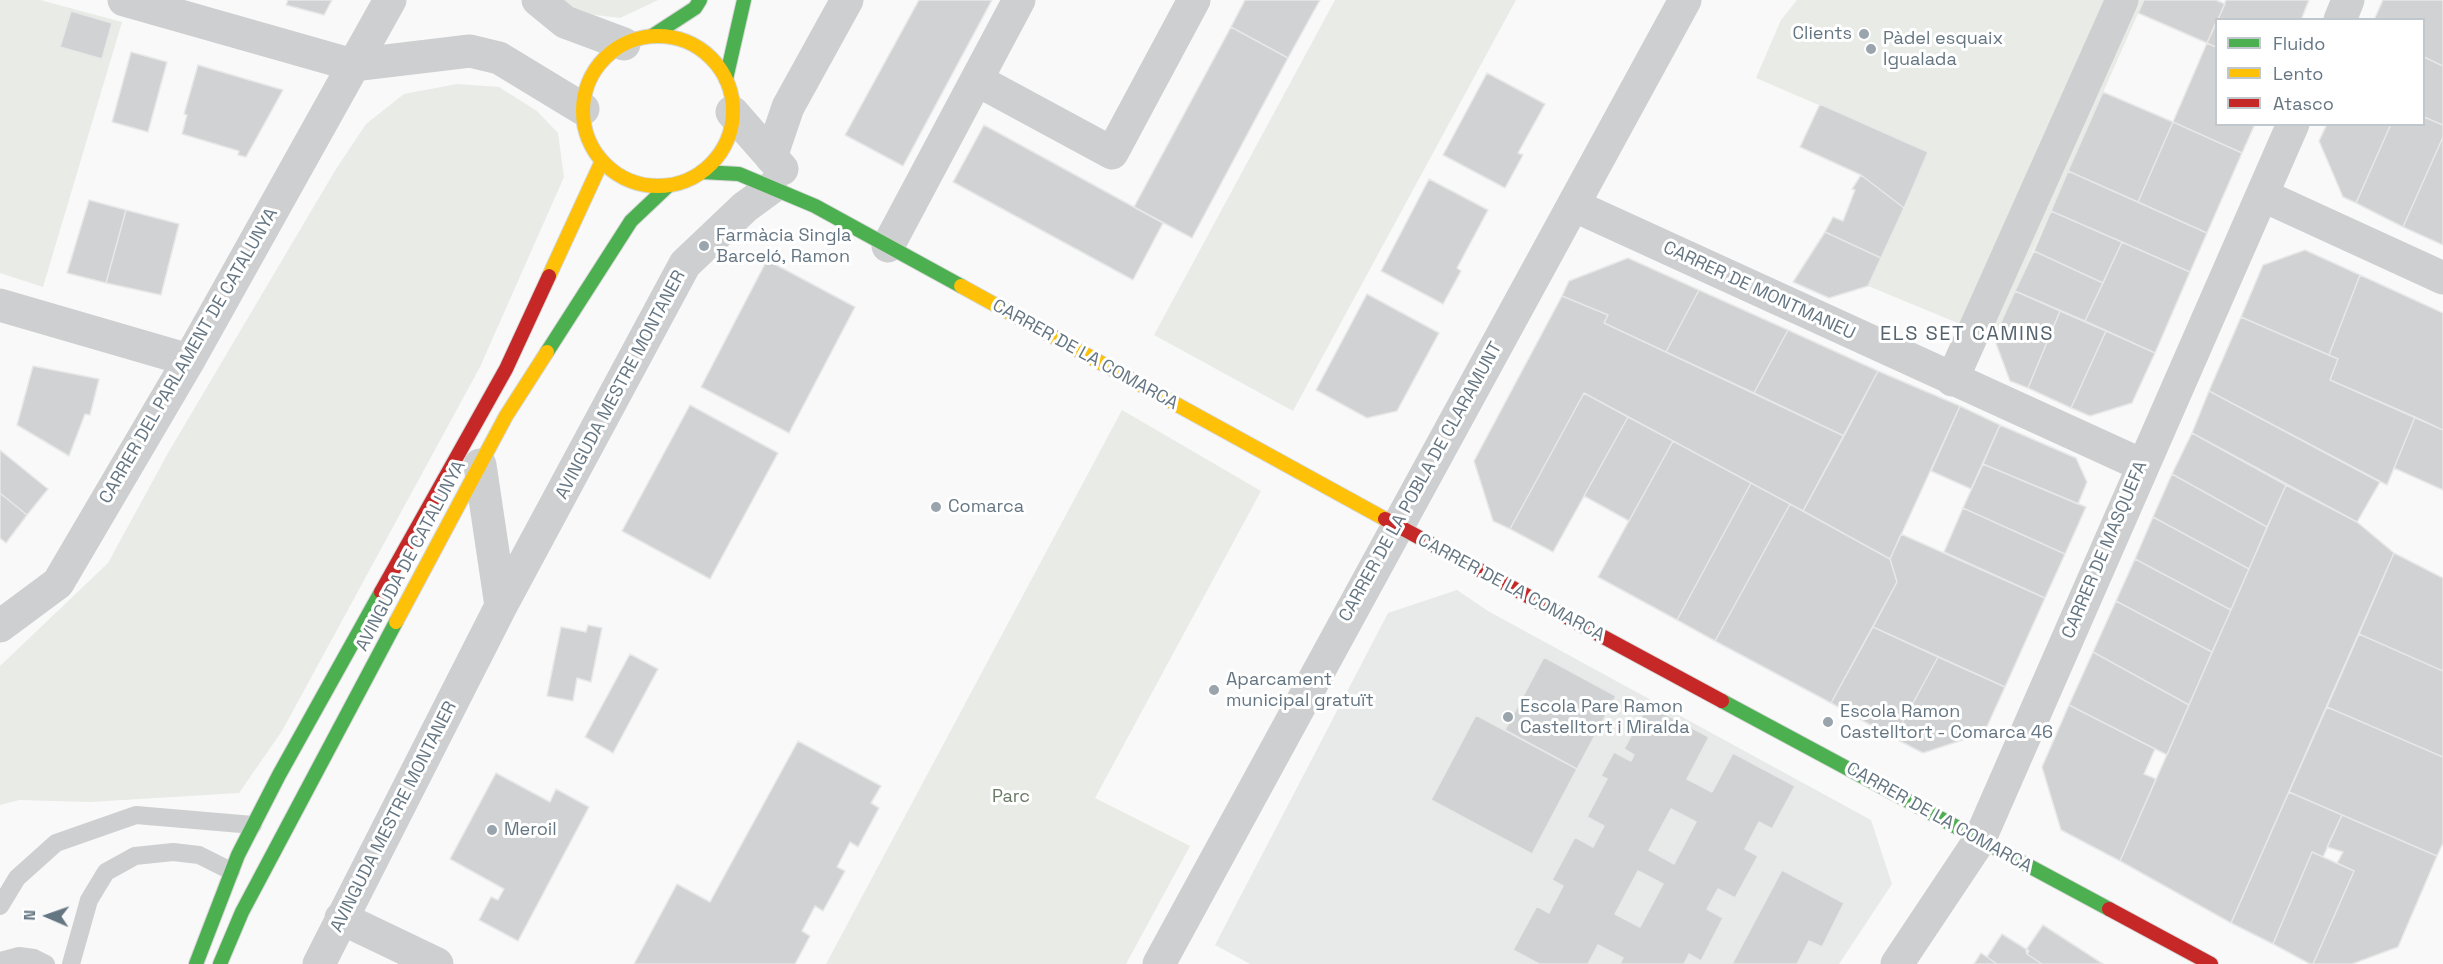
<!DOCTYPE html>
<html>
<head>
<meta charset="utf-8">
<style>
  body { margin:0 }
  #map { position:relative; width:2443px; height:964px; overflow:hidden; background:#f9f9f9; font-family:"Space Grotesk",sans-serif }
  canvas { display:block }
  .legend { position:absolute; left:2215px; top:18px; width:210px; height:108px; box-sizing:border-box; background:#fff; border:2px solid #c1c8cd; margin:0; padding:8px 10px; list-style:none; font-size:18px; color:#657683 }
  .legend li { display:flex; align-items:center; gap:12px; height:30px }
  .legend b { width:30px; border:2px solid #c1c8cd }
  .north { position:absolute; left:18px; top:886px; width:60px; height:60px; -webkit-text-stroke:4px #fff; paint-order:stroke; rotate:272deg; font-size:16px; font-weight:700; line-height:24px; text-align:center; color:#657683 }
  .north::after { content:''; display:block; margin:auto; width:21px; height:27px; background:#657683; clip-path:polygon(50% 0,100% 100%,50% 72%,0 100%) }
</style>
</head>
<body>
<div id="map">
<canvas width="2443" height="964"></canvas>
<ul class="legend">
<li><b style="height:8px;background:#4caf50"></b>Fluido</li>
<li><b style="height:8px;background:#ffc107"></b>Lento</li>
<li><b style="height:8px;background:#c62828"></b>Atasco</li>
</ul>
<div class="north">N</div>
</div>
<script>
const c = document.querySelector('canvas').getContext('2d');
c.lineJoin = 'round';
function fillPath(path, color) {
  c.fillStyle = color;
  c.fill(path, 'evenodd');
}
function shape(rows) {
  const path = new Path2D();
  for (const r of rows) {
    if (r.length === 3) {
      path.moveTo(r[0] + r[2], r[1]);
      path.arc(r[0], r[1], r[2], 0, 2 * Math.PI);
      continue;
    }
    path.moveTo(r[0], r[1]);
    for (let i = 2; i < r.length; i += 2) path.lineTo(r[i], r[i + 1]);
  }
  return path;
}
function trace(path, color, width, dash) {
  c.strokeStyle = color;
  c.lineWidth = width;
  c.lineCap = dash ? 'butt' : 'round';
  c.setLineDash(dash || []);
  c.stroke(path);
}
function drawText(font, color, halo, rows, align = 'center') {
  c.font = font + ' "Space Grotesk",sans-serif';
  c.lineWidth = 6;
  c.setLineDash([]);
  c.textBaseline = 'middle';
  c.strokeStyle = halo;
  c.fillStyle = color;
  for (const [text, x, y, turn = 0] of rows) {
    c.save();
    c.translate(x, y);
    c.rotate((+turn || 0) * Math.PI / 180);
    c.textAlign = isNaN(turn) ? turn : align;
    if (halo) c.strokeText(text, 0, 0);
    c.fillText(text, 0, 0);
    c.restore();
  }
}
fillPath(shape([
  [1457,590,1488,611,1871,820,1892,884,1839,964,1250,964,1215,945,1388,613]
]), '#e8e9e9');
fillPath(shape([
  [0,0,40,0,122,22,43,287,0,273],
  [555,0,658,0,620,18,572,12],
  [1335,0,1516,0,1293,411,1154,335],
  [1797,0,2144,0,1994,338,1868,286,1928,152,1756,78,1781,20],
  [457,84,499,87,537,111,558,133,564,177,480,367,282,731,239,793,90,802,19,800,0,805,0,666,108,563,168,453,336,169,366,124,404,94],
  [1122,410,1261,491,1095,798,1190,846,1126,964,826,964]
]), '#e8ebe6');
const building = shape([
  [288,0,332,0,324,15,286,5,288,0],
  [919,0,992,0,903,166,845,135,919,0],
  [1245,0,1320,0,1288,58,1231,27,1245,0],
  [2144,0,2216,0,2225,4,2207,43,2138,13,2144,0],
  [2226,0,2309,0,2301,20,2218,20,2226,0],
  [2383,0,2443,0,2443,66,2424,57,2424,20,2374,20,2383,0],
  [71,11,112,23,102,59,60,47,71,11],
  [2216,22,2216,47,2207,43,2216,22],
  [1231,27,1288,58,1192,238,1134,207,1231,27],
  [2207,43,2216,47,2216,124,2255,124,2242,153,2173,122,2207,43],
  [131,52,167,62,148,132,112,122,131,52],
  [2424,57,2443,66,2443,125,2424,117,2424,57],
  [198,65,283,90,246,157,238,155,239,151,182,134,187,115,184,114,198,65],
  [1487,73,1545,104,1518,153,1523,155,1505,188,1443,155,1487,73],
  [2103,92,2173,122,2138,202,2068,171,2103,92],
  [1820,104,1928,152,1904,208,1861,175,1800,147,1820,104],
  [2424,117,2443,125,2443,137,2403,227,2356,203,2391,124,2424,124,2424,117],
  [2173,122,2242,153,2207,233,2138,202,2173,122],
  [2327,124,2391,124,2356,203,2343,197,2319,141,2327,124],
  [984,125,1163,223,1133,280,953,182,984,125],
  [2443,137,2443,245,2403,227,2443,137],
  [2068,171,2207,233,2190,272,2051,211,2068,171],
  [1861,175,1904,208,1881,258,1825,232,1833,217,1843,221,1855,190,1852,189,1861,175],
  [1429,179,1488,210,1457,268,1461,271,1443,304,1381,271,1429,179],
  [89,200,126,210,106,283,67,273,89,200],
  [126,210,179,224,161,295,106,283,126,210],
  [2051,211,2122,242,2103,283,2034,251,2051,211],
  [1825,232,1881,258,1868,286,1829,298,1793,282,1825,232],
  [2122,242,2190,272,2155,353,2085,321,2122,242],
  [2305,250,2360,275,2329,355,2241,317,2263,265,2305,250],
  [2034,251,2103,283,2085,321,2015,291,2034,251],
  [1628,258,1699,290,1666,352,1604,323,1608,315,1562,296,1569,281,1628,258],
  [767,260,855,307,789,433,701,387,767,260],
  [2360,275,2443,313,2443,430,2330,380,2338,359,2329,355,2360,275],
  [1699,290,1788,330,1754,393,1666,352,1699,290],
  [2015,291,2060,311,2028,388,2010,381,1994,338,2015,291],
  [1367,294,1439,333,1397,411,1367,418,1316,390,1367,294],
  [1562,296,1608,315,1604,323,1844,436,1803,511,1584,393,1510,529,1493,521,1474,461,1562,296],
  [2060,311,2106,331,2071,408,2028,388,2060,311],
  [2241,317,2338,359,2330,380,2415,417,2387,485,2209,391,2241,317],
  [1788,330,1878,371,1844,436,1754,393,1788,330],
  [2106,331,2155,353,2132,403,2090,416,2071,408,2106,331],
  [33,366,99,379,90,415,85,414,69,456,17,425,33,366],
  [1878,371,1960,406,1890,559,1803,511,1878,371],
  [2209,391,2380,482,2357,522,2192,433,2209,391],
  [1584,393,1628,417,1553,552,1510,529,1584,393],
  [690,405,778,453,710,579,622,531,690,405],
  [1960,406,2000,425,1971,489,1931,471,1960,406],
  [1628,417,1673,441,1629,521,1584,496,1628,417],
  [2415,417,2443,430,2443,490,2394,468,2415,417],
  [2000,425,2076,458,2087,482,2078,504,1983,464,2000,425],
  [2192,433,2286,485,2267,527,2172,474,2192,433],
  [1673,441,1751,483,1677,620,1598,577,1673,441],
  [0,450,48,489,27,515,0,493,0,450],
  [1983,464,2086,507,2065,554,1963,508,1983,464],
  [2172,474,2267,527,2249,569,2153,517,2172,474],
  [1751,483,1790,504,1715,641,1677,620,1751,483],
  [2286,485,2357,522,2394,553,2231,923,2120,861,2286,485],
  [0,493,27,515,6,543,0,538,0,493],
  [1790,504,1890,559,1897,582,1831,703,1715,641,1790,504],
  [1963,508,2065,554,2045,598,1944,552,1963,508],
  [2153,517,2249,569,2231,610,2135,559,2153,517],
  [1901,534,2045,598,2005,687,1873,627,1897,582,1890,559,1901,534],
  [2394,553,2443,578,2443,671,2359,634,2394,553],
  [2135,559,2231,610,2212,652,2116,601,2135,559],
  [2116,601,2212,652,2189,705,2093,652,2116,601],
  [588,625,602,628,591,682,577,678,573,701,547,696,561,627,586,632,588,625],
  [1873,627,1938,657,1894,738,1831,703,1873,627],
  [2359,634,2443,671,2443,757,2327,707,2359,634],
  [2093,652,2189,705,2167,755,2069,705,2093,652],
  [630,654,658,669,613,753,585,737,630,654],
  [1544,657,1616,696,1577,769,1505,730,1544,657],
  [1938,657,2005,687,1984,733,1923,753,1894,738,1938,657],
  [1648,705,1709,737,1687,779,1712,792,1733,753,1795,786,1772,829,1759,822,1745,849,1758,856,1735,898,1718,889,1707,909,1723,918,1701,961,1689,954,1684,964,1620,964,1623,958,1598,945,1588,964,1539,964,1513,950,1537,906,1549,913,1563,886,1552,880,1575,837,1593,847,1604,826,1587,817,1607,779,1601,776,1614,752,1631,761,1634,755,1624,749,1648,705],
  [1671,809,1696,822,1674,864,1649,850,1671,809],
  [1638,871,1663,884,1640,927,1615,914,1638,871],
  [2069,705,2155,749,2144,774,2156,779,2120,861,2061,830,2042,767,2069,705],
  [2327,707,2443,757,2443,843,2437,856,2289,792,2327,707],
  [1476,715,1577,769,1532,854,1431,800,1476,715],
  [798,741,881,786,871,803,879,808,858,847,850,842,837,867,845,871,823,911,815,906,802,931,810,936,795,964,634,964,677,884,710,902,798,741],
  [496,773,550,802,556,789,589,807,518,941,479,920,491,897,498,900,504,889,450,859,496,773],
  [2289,792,2342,815,2323,857,2312,852,2273,944,2231,923,2289,792],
  [2342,815,2437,856,2398,947,2352,964,2313,964,2354,871,2337,863,2343,852,2327,847,2342,815],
  [2312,852,2354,871,2313,964,2310,964,2273,944,2312,852],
  [1782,870,1844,903,1822,947,1809,941,1797,964,1732,964,1782,870],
  [2043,925,2103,964,2042,964,2027,954,2026,950,2043,925],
  [2002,934,2029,951,2027,954,2042,964,1997,964,1987,957,2002,934],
  [1981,953,1987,957,1997,964,1974,964,1981,953]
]);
fillPath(building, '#d0d2d3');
trace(building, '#e8e8e8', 1.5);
const fast = shape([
  [652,36,695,8,700,0],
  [726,79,744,0],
  [702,172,739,174,815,206,961,286],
  [547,352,631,221,668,186],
  [1722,701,2109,909],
  [196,964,238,855,279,775,381,592],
  [220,964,242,912,396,622]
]);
const slow = shape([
  [658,111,75],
  [549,276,602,161],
  [961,286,1385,519],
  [396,622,506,416,547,352]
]);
const jam = shape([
  [1385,519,1722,701],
  [381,592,506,369,549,276],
  [2109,909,2211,964]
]);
trace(fast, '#d5d6d7', 16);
trace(slow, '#d5d6d7', 16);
trace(jam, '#d5d6d7', 16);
trace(shape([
  [0,906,17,878,56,843,136,815,253,825],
  [0,961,19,956,34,958,46,964],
  [71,964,89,900,106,872,135,856,173,852,199,855,231,871]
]), '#cecfd0', 18);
trace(shape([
  [124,0,353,65,470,51,499,58,583,109],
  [538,0,565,22,624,44],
  [2340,20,2348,0],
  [977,80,1112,153,1194,0],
  [732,112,782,169],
  [771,157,788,107,847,0],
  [2262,195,2443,278],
  [1573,205,2142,465],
  [888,246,1019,0],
  [0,305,189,360],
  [1952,380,2122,0],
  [480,465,501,606],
  [0,626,58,583,189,360,390,0],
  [341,918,437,964],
  [319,964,501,606,685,264,745,207,771,188],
  [1159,964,1685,0],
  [1897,964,1979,841,2293,124]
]), '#cecfd0', 33);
trace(fast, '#4caf50', 14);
trace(slow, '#ffc107', 14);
trace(jam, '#c62828', 14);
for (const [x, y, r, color] of [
  [1864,34,6,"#99a4ac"],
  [1871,49,6,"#99a4ac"],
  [704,246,6,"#99a4ac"],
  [936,507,6,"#99a4ac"],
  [1214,690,6,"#99a4ac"],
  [1508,717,6,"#99a4ac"],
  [1828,722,6,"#99a4ac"],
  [492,830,6,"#99a4ac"]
]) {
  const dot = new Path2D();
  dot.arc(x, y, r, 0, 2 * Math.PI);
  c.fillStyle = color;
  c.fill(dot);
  trace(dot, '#fff', 2);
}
drawText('18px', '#657683', '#fff', [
  ["Clients",1852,34,"right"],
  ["Pàdel esquaix",1883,39],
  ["Igualada",1883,60],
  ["Farmàcia Singla",716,236],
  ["Barceló, Ramon",716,257],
  ["Comarca",948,507],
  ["Aparcament",1226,680],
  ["municipal gratuït",1226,701],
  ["Escola Pare Ramon",1520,707],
  ["Castelltort i Miralda",1520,728],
  ["Escola Ramon",1840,712],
  ["Castelltort - Comarca 46",1840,733],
  ["Meroil",504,830]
], 'left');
drawText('18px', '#657683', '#fff', [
  ["CARRER DE MONTMANEU",1759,291,25],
  ["CARRER DE LA COMARCA",1085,355,29],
  ["CARRER DEL PARLAMENT DE CATALUNYA",189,356,-60],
  ["AVINGUDA MESTRE MONTANER",621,385,-62],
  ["CARRER DE LA POBLA DE CLARAMUNT",1421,482,-61],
  ["CARRER DE MASQUEFA",2105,550,-67],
  ["AVINGUDA DE CATALUNYA",411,556,-62],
  ["CARRER DE LA COMARCA",1511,588,28],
  ["AVINGUDA MESTRE MONTANER",394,817,-63],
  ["CARRER DE LA COMARCA",1939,818,29]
]);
drawText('18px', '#687a64', '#fff', [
  ["Parc",1011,797]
]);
c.letterSpacing = '1.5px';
drawText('20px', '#57646e', '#fff', [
  ["ELS SET CAMINS",1967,335]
]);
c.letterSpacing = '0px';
</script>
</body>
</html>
